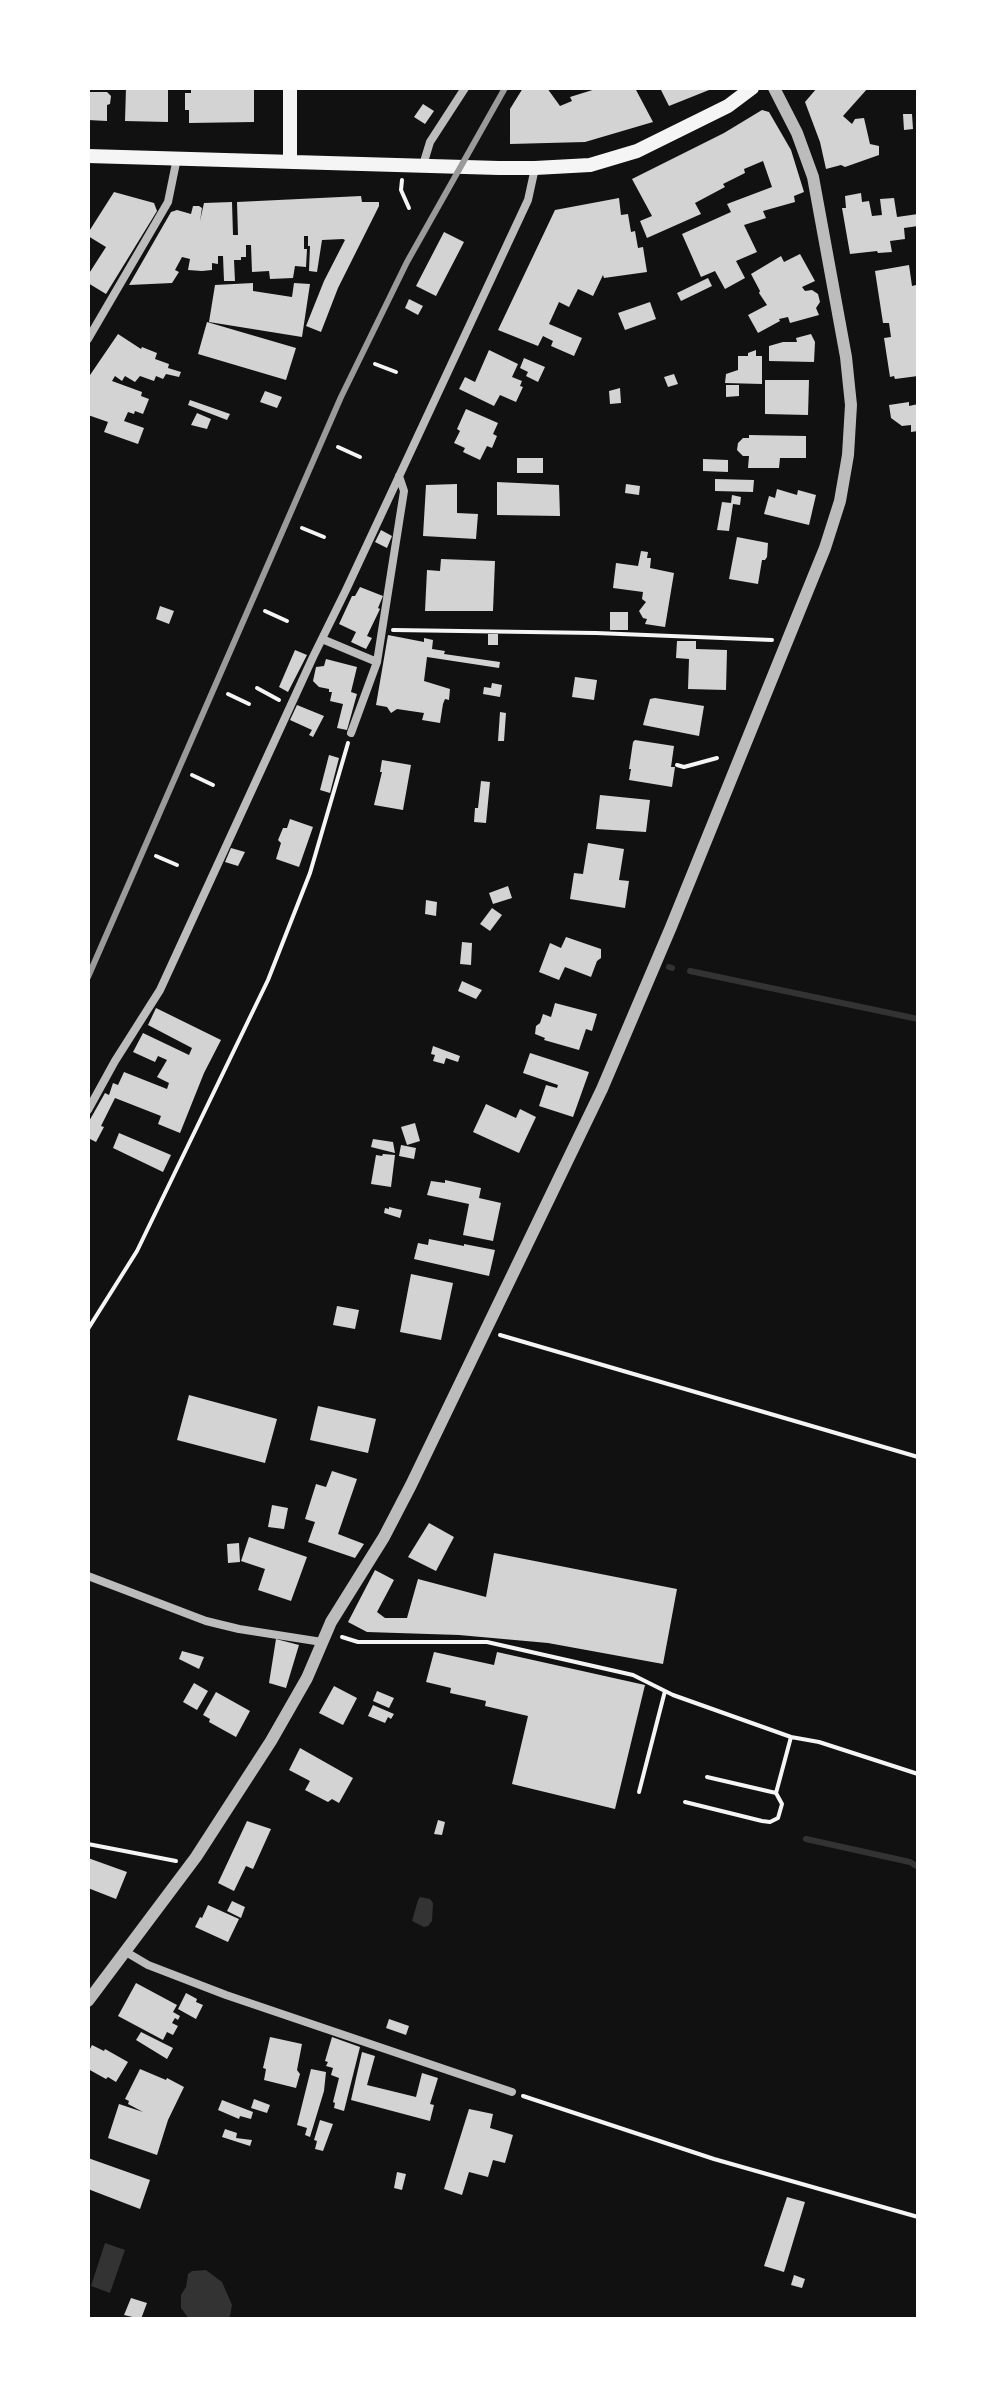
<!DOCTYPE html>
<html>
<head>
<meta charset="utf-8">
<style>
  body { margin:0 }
  #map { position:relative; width:1006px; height:2407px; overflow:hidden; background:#111; font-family:Quicksand,sans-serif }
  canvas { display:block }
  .frame { position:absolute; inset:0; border:90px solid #fff; pointer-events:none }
</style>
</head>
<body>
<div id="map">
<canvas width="1006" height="2407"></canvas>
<div class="frame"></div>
</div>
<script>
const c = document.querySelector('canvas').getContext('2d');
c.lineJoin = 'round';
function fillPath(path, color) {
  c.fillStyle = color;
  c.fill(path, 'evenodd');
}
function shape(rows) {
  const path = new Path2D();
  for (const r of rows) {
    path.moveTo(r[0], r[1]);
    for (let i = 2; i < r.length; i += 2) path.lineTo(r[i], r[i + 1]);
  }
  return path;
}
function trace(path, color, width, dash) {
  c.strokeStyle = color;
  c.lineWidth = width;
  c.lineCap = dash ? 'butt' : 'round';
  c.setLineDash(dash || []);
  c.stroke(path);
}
fillPath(shape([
  [420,1897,430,1899,433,1903,432,1921,428,1926,424,1927,412,1921,418,1900],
  [105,2243,125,2250,110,2293,91,2286],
  [206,2270,222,2282,232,2305,230,2316,227,2319,189,2319,181,2308,181,2295,186,2287,188,2274,192,2271]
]), '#333');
trace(shape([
  [669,967,672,968],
  [690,971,918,1019],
  [806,1839,910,1862,918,1867]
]), '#333', 6);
fillPath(shape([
  [126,88,168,88,168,122,125,121],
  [191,88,254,88,254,122,189,123,189,110,185,110,185,93,191,93],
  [523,88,547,88,560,106,572,101,570,97,599,88,635,88,653,122,585,142,510,144,510,109],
  [660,88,714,88,669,106],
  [817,88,868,88,843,116,852,124,855,119,864,118,870,144,879,146,879,155,845,167,841,165,826,169,820,142,805,102],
  [88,92,107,92,111,96,110,104,107,105,107,121,88,120],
  [423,104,434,111,425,124,414,117],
  [762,110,769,112,791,150,804,192,794,196,795,202,763,211,766,218,744,225,757,252,736,261,745,278,725,289,715,271,701,277,682,234,731,212,727,204,772,187,763,161,744,169,745,173,723,184,725,187,695,203,701,214,647,238,640,221,652,216,632,179,724,133],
  [903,114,912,114,913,129,904,130],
  [114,192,154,203,157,211,106,294,88,283,88,275,106,247,88,236,88,233],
  [861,193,862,202,869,201,872,216,882,215,880,199,894,198,897,217,918,214,918,226,904,228,905,239,890,241,892,252,878,253,877,251,850,254,842,208,846,208,845,196],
  [361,196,362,202,379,202,379,206,338,288,321,332,306,326,324,281,345,240,343,239,322,240,317,272,309,271,310,246,308,246,308,236,304,236,304,249,307,249,306,267,295,266,293,278,270,279,269,271,252,272,251,245,246,245,246,257,241,257,241,260,234,260,235,281,224,281,223,256,218,256,218,264,212,263,212,270,202,271,188,270,190,259,182,257,175,270,179,272,172,283,129,285,171,212,177,210,191,214,193,206,199,206,202,208,200,221,204,203,232,202,233,235,238,235,237,202],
  [619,198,621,215,628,214,631,232,635,231,638,248,643,247,647,272,604,278,603,275,593,296,578,289,569,307,559,302,549,324,582,338,574,356,551,346,553,341,543,336,538,346,498,330,555,210],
  [444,232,464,242,436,296,416,286],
  [800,254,815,281,802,287,805,291,812,290,818,294,820,302,816,308,819,315,790,323,788,317,779,319,780,321,758,333,748,315,767,305,759,293,760,291,751,274,781,256,784,262],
  [909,265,912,286,916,285,918,294,918,376,895,379,894,376,890,377,884,338,891,337,889,323,883,323,875,271],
  [708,278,712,286,681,301,677,293],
  [253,283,253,291,292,297,294,283,310,284,302,337,209,322,215,285],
  [409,299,423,306,418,315,405,308],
  [650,302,656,319,625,330,618,313],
  [207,322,296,348,286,380,198,354],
  [118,334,141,349,142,347,157,353,155,359,169,364,168,368,181,372,179,377,166,374,163,379,156,376,154,381,140,376,135,382,125,376,122,381,115,376,112,381,142,392,141,396,149,399,143,414,135,411,134,414,128,412,124,421,144,428,138,444,104,432,108,422,88,415,88,378],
  [811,334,815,342,814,362,769,361,769,346,783,342,797,342,796,338],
  [489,350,518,364,512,377,522,381,520,386,523,387,516,402,500,395,494,406,459,389,465,377,475,382],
  [756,350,756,356,762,356,762,384,725,383,726,374,738,370,738,356,748,356,748,353],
  [524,358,545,367,538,382,526,376,528,372,520,368],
  [674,374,678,384,668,387,664,377],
  [765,380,809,380,808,415,765,414],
  [726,385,739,385,739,396,726,397],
  [620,388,621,403,610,404,609,391],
  [265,391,282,397,277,408,260,402],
  [190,400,230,414,227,420,188,405],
  [909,402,909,406,918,404,918,431,911,432,911,425,902,426,891,418,889,405],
  [466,409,498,423,493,434,497,436,492,448,487,446,480,460,463,452,465,448,454,443,460,431,457,429],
  [197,413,211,419,207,429,191,425],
  [749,435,806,436,806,458,780,458,779,468,748,468,749,456,743,456,737,450,738,443,743,438,749,438],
  [517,458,543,458,543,473,517,473],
  [703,459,728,460,728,472,703,471],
  [715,479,754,480,753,492,715,491],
  [497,482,559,485,560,516,497,515],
  [457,484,457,513,478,514,476,539,423,536,426,485],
  [626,484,640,486,639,495,625,493],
  [777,489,797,495,798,490,816,495,809,525,764,514,769,496,775,498],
  [732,495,741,497,740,505,733,504,729,531,717,530,722,502,731,503],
  [381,530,392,536,387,548,375,542],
  [737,537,768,543,767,557,765,560,762,560,758,584,729,579],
  [641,551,648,552,647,558,651,558,650,568,674,573,665,627,645,624,647,619,643,618,639,611,646,602,642,599,643,592,613,588,616,563,638,566],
  [441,559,495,561,493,611,425,611,427,570,440,571],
  [360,587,383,596,378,608,380,609,367,636,372,638,366,649,351,642,356,632,339,624,352,596,355,596],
  [160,606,174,611,169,624,156,619],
  [610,612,628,612,628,630,610,630],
  [488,634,498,634,498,645,488,645],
  [388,635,424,642,424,638,433,640,432,649,445,651,444,654,500,662,499,668,427,657,424,681,450,689,449,700,445,699,443,704,440,723,422,720,424,713,397,709,391,713,387,707,376,705],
  [677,641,696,641,696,649,727,650,726,690,688,689,689,659,676,658],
  [295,650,307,655,288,692,279,687],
  [326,659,357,667,351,692,357,694,347,730,337,728,343,704,330,701,332,692,329,692,329,689,319,687,313,681,316,667,324,666],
  [575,677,597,680,594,700,572,697],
  [492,683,502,685,500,697,483,694,484,687,491,688],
  [655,698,704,706,699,736,643,725,650,699],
  [297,705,324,716,313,737,309,735,312,730,290,720],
  [500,712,506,713,504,741,498,741],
  [635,740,674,746,671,767,675,767,672,787,629,780,631,769,629,769,633,742],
  [329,755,339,758,330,793,320,790],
  [382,760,411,765,403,810,374,805,382,772,380,772],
  [481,781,490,782,486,823,474,822,475,808,478,808],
  [600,795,650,800,646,832,596,829],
  [290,819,313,827,299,867,276,859,281,843,278,840,283,828,287,828],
  [588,843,624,849,619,880,629,881,625,908,570,899,574,873,583,874],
  [231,848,245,852,238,866,225,862],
  [508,886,512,898,493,904,489,893],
  [426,900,437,902,436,916,425,914],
  [492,908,502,915,490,931,480,924],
  [566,937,601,949,601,958,597,961,591,977,565,967,559,980,539,972,550,943,561,948],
  [462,942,472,943,471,965,460,964],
  [462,981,482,990,476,999,458,991],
  [555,1003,597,1014,592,1031,586,1029,579,1050,544,1040,545,1038,535,1034,536,1026,540,1023,543,1014,551,1017],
  [156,1008,221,1040,204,1073,180,1133,158,1124,161,1116,115,1098,101,1126,104,1127,96,1142,88,1138,88,1123,105,1093,109,1095,113,1083,118,1085,124,1072,167,1089,169,1083,157,1077,167,1060,158,1056,155,1062,133,1052,143,1033,189,1055,192,1048,148,1025],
  [433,1046,460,1056,458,1062,446,1058,444,1064,433,1061,435,1055,431,1054],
  [530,1053,589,1072,573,1117,539,1106,546,1085,557,1088,558,1085,523,1073],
  [486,1104,516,1118,520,1109,536,1117,519,1153,473,1132],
  [415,1123,420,1141,407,1145,401,1127],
  [119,1133,171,1155,163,1172,113,1148],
  [373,1139,393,1142,395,1153,371,1147],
  [401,1145,416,1148,414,1159,399,1156],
  [383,1154,395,1155,391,1187,371,1184,376,1155,382,1156],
  [445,1180,481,1188,479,1198,501,1203,493,1241,463,1235,469,1204,427,1195,431,1181,445,1183],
  [389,1207,402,1210,400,1218,384,1213,385,1208,389,1209],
  [429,1239,464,1246,464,1244,495,1250,489,1276,414,1259,418,1243,428,1245],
  [411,1274,453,1283,441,1340,400,1332],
  [337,1306,359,1310,355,1329,333,1325],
  [189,1395,277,1419,265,1463,177,1440],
  [318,1406,376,1419,368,1453,310,1440],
  [332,1471,357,1479,338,1534,364,1544,355,1558,308,1542,315,1522,305,1519,316,1484,326,1487],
  [272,1505,288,1508,284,1529,268,1527],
  [429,1523,454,1537,436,1571,408,1557],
  [249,1537,307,1557,291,1601,258,1590,265,1569,241,1561],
  [239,1543,240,1562,228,1563,227,1544],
  [494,1553,677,1589,663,1664,548,1643,459,1635,367,1632,348,1622,375,1570,394,1580,377,1612,385,1618,407,1618,418,1579,486,1597],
  [276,1639,299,1645,286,1688,269,1683],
  [182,1651,204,1657,199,1669,179,1659],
  [434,1652,494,1665,497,1652,645,1685,615,1809,512,1784,528,1716,485,1706,486,1701,450,1693,451,1688,426,1682],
  [194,1683,208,1691,197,1710,183,1702],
  [334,1686,357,1698,343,1725,319,1713],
  [377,1691,394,1698,389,1708,373,1701],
  [216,1692,250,1711,236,1737,209,1722,210,1719,203,1715],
  [373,1705,394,1714,391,1719,388,1717,385,1723,368,1716],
  [300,1748,353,1778,339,1803,332,1799,328,1802,305,1790,310,1781,289,1770],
  [438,1820,445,1822,442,1835,434,1834],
  [247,1821,271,1829,253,1869,246,1866,234,1891,218,1883],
  [88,1858,127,1872,116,1899,88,1888],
  [232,1901,245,1907,241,1918,227,1911],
  [208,1905,239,1919,228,1942,195,1927,200,1917,202,1918],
  [136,1983,177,2005,173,2012,180,2016,178,2020,175,2018,172,2023,178,2026,173,2035,167,2032,163,2040,118,2016],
  [186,1993,197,1999,196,2002,203,2005,196,2019,178,2009],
  [389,2019,409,2026,406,2035,386,2028],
  [141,2032,173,2048,167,2059,136,2040],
  [270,2037,302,2044,297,2070,300,2074,296,2088,264,2080,266,2069,263,2068],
  [332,2037,360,2047,344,2111,334,2108,335,2103,333,2102,339,2078,331,2075,333,2068,326,2066,328,2062,325,2061],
  [92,2045,104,2051,105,2049,128,2062,116,2082,108,2077,106,2079,88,2069,88,2053],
  [362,2052,375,2056,367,2085,416,2097,422,2073,438,2078,430,2104,434,2105,430,2121,351,2100],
  [140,2069,166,2080,167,2078,184,2087,168,2120,157,2155,108,2138,119,2104,143,2112,128,2104,129,2101,125,2099],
  [311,2069,326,2072,324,2091,310,2137,305,2135,307,2128,297,2125],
  [254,2099,270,2105,267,2113,251,2108],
  [222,2100,253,2112,251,2119,240,2116,239,2119,218,2110],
  [469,2109,493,2114,490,2128,513,2135,505,2163,493,2160,488,2177,469,2172,462,2195,444,2189],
  [320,2120,333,2124,323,2151,315,2149,317,2141,314,2140],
  [225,2129,237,2133,236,2138,252,2140,250,2146,222,2137],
  [88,2158,150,2180,140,2209,88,2189],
  [397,2172,406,2174,402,2190,394,2188],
  [787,2197,805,2202,784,2272,764,2266],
  [794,2275,805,2279,802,2288,791,2285],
  [131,2298,147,2303,141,2319,124,2315]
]), '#d3d3d3');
trace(shape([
  [402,180,401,190,409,208],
  [375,364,396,372],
  [338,447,360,457],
  [302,528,324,537],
  [265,611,287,621],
  [393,630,596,633,772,640],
  [257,688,279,700],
  [228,694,249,704],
  [677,765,684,767,717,758],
  [192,775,213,785],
  [156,856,177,865],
  [88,1329,137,1251,268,980,310,873,348,743],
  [500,1335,918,1457],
  [342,1637,358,1642,487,1642,633,1675,673,1695,791,1737,819,1742,918,1774],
  [707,1777,776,1793],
  [639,1792,665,1691],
  [685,1802,762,1821,770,1822,778,1818,782,1804,776,1793,791,1737],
  [88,1844,176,1861],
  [523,2096,714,2159,918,2217]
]), '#f5f5f5', 4);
trace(shape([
  [423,165,430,142,465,88],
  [88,339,168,202,177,158],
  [322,639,377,662],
  [351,733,377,662,404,491,399,476],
  [88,1110,115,1061,160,990,313,657,346,590,528,200,535,168],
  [88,1576,206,1621,239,1629,322,1642],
  [126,1952,148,1965,226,1995,512,2092]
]), '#bcbcbc', 8);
trace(shape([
  [88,2001,196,1857,271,1741,307,1678,331,1622,384,1537,411,1485,602,1089,671,927,825,548,840,501,848,455,851,405,846,357,813,177,797,133,774,88]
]), '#bcbcbc', 12);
trace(shape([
  [88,156,499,168,535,168,590,165,637,151,728,106,752,88],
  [290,162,290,88]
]), '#f5f5f5', 14);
trace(shape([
  [88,977,341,397,407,262,505,88]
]), '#9a9a9a', 6);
</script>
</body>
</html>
